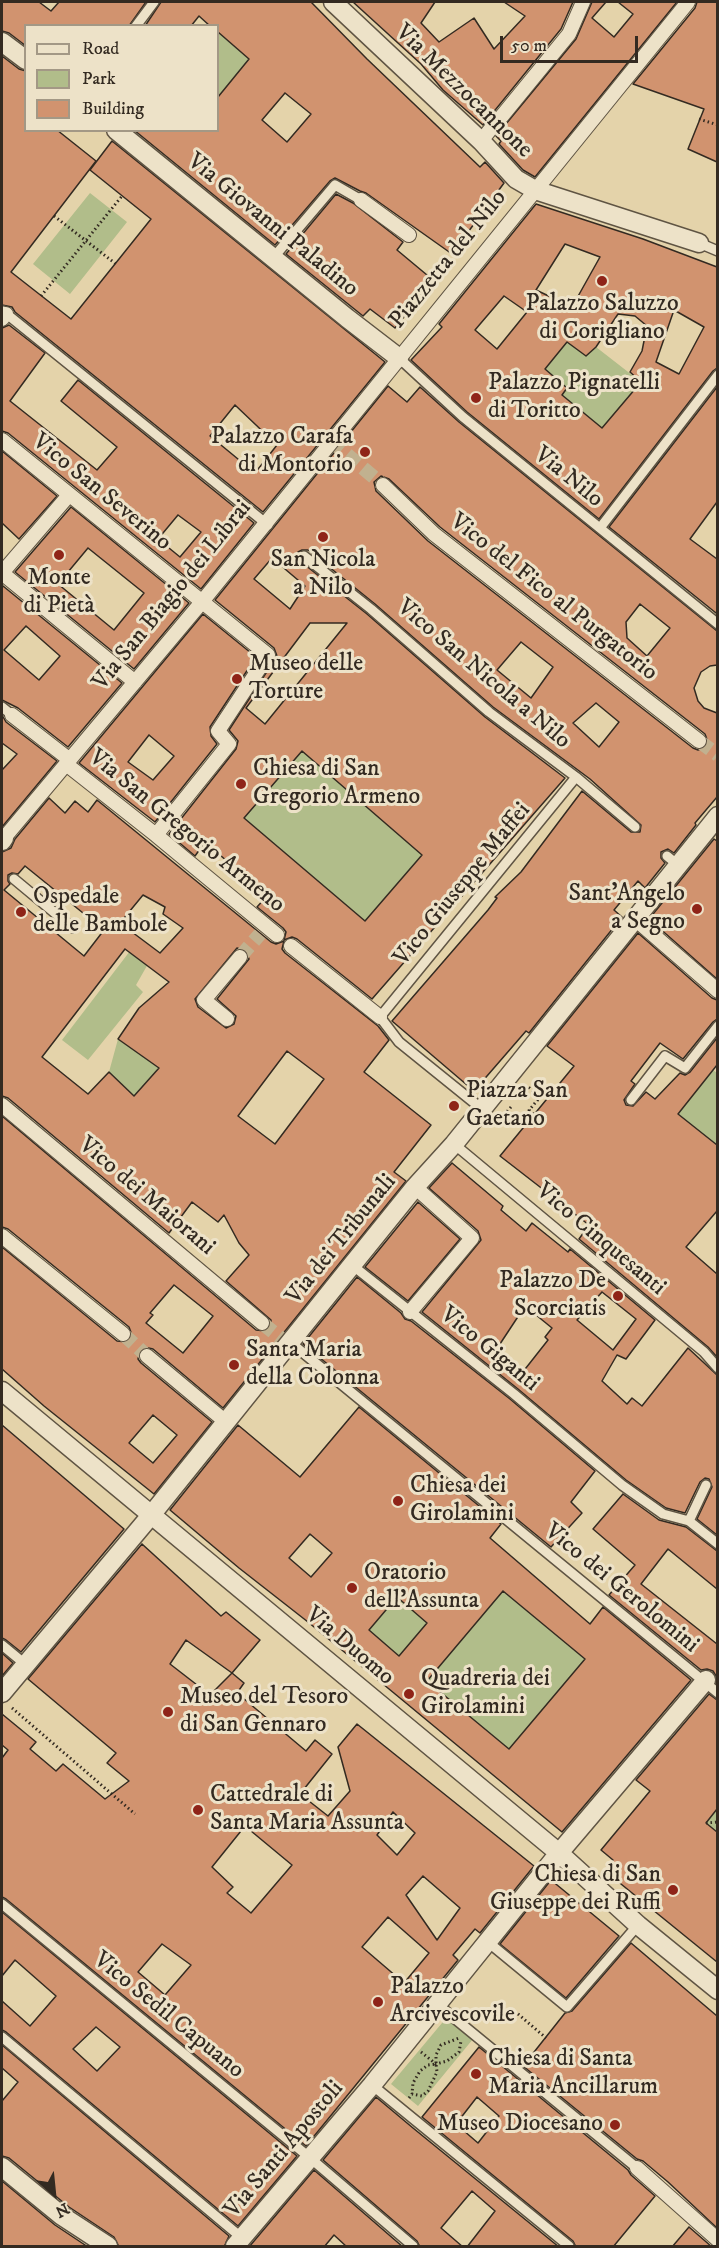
<!DOCTYPE html>
<html>
<head>
<meta charset="utf-8">
<style>
  body { margin:0 }
  #map { position:relative; width:719px; height:2248px; overflow:hidden; background:#e4d3aa; font-family:"IM FELL DW Pica",serif }
  canvas { display:block }
  .frame { position:absolute; inset:0; border:3px solid #332a21; pointer-events:none }
  .legend { position:absolute; left:24px; top:24px; width:195px; height:108px; box-sizing:border-box; background:#ede2c8; border:2px solid #a39885; margin:0; padding:8px 10px; list-style:none; font-size:18px; color:#332a21 }
  .legend li { display:flex; align-items:center; gap:12px; height:30px }
  .legend b { width:30px; border:2px solid #a39885 }
  .north { position:absolute; left:24px; top:2164px; width:60px; height:60px; -webkit-text-stroke:4px #ede2c8; paint-order:stroke; rotate:153deg; font-size:16px; font-weight:700; line-height:24px; text-align:center; color:#332a21 }
  .north::after { content:''; display:block; margin:auto; width:21px; height:27px; background:#332a21; clip-path:polygon(50% 0,100% 100%,50% 72%,0 100%) }
  .scale { position:absolute; left:500px; top:36px; width:138px; height:27px; box-sizing:border-box; border:3px solid #332a21; border-top:0; padding-left:8px; font-size:18px; line-height:21px; white-space:nowrap; color:#332a21; -webkit-text-stroke:4px #ede2c8; paint-order:stroke }
</style>
</head>
<body>
<div id="map">
<canvas width="719" height="2248"></canvas>
<div class="frame"></div>
<ul class="legend">
<li><b style="height:8px;background:#ede2c8"></b>Road</li>
<li><b style="height:16px;background:#b1bd8a"></b>Park</li>
<li><b style="height:16px;background:#d1936f"></b>Building</li>
</ul>
<div class="north">N</div>
<div class="scale">50 m</div>
</div>
<script>
const c = document.querySelector('canvas').getContext('2d');
c.lineJoin = 'round';
function fillPath(path, color) {
  c.fillStyle = color;
  c.fill(path, 'evenodd');
}
function shape(rows) {
  const path = new Path2D();
  for (const r of rows) {
    path.moveTo(r[0], r[1]);
    for (let i = 2; i < r.length; i += 2) path.lineTo(r[i], r[i + 1]);
  }
  return path;
}
function trace(path, color, width, dash) {
  c.strokeStyle = color;
  c.lineWidth = width;
  c.lineCap = dash ? 'butt' : 'round';
  c.setLineDash(dash || []);
  c.stroke(path);
}
function drawText(font, color, halo, rows, align = 'center') {
  c.font = font + ' "IM FELL DW Pica",serif';
  c.lineWidth = 6;
  c.setLineDash([]);
  c.textBaseline = 'middle';
  c.strokeStyle = halo;
  c.fillStyle = color;
  for (const [text, x, y, turn = 0] of rows) {
    c.save();
    c.translate(x, y);
    c.rotate((+turn || 0) * Math.PI / 180);
    c.textAlign = isNaN(turn) ? turn : align;
    if (halo) c.strokeText(text, 0, 0);
    c.fillText(text, 0, 0);
    c.restore();
  }
}
fillPath(shape([
  [218,32,249,59,218,97],
  [90,193,127,222,70,294,33,264],
  [555,333,585,355,596,347,641,382,602,428,562,395,567,388,545,369,556,355,546,344],
  [302,751,422,855,365,921,244,818],
  [130,951,148,964,136,985,143,992,88,1060,62,1040],
  [118,1039,159,1068,134,1096,109,1072],
  [713,1070,717,1073,718,1141,715,1144,678,1114],
  [503,1591,585,1659,509,1749,427,1681],
  [397,1597,427,1623,399,1656,369,1630],
  [717,1809,717,1832,706,1823],
  [447,2017,473,2039,418,2106,391,2084]
]), '#b1bd8a');
const building = shape([
  [2,2,39,2,51,11,59,2,146,2,129,26,26,26,26,46,9,33,2,31,2,2],
  [161,2,311,2,367,59,480,167,485,162,504,183,452,254,366,193,360,191,335,178,330,181,275,245,134,130,218,130,218,97,249,59,218,32,218,26,210,26,199,16,191,26,145,26,161,2],
  [285,93,311,114,287,142,262,120,285,93],
  [353,2,435,2,421,23,439,42,474,18,494,49,525,16,504,2,573,2,561,29,483,125,443,90,421,64,353,2],
  [592,2,606,2,592,18,614,37,633,14,618,2,677,2,535,177,523,170,499,144,501,141,496,136,576,39,592,2],
  [697,2,717,2,717,162,688,149,704,109,633,84,695,8,697,2],
  [2,56,19,69,26,71,26,130,57,130,96,161,11,272,71,319,151,219,90,170,112,141,385,362,263,512,15,312,12,307,2,305,2,56],
  [235,405,277,445,255,473,210,436,235,405],
  [336,194,353,203,403,242,397,250,433,280,395,328,370,309,363,316,286,254,336,194],
  [536,204,643,239,717,267,717,368,713,371,599,519,467,412,411,360,442,327,439,324,536,204],
  [565,244,600,257,572,307,536,290,565,244],
  [504,296,527,312,497,349,475,330,504,296],
  [674,310,704,327,679,374,656,362,674,310],
  [618,314,635,316,647,326,642,351,630,372,641,382,602,428,562,395,567,388,545,369,567,342,586,356,596,347,618,314],
  [9,325,45,353,10,401,97,470,117,447,61,401,78,380,254,523,201,589,8,433,2,431,2,328,9,325],
  [178,515,201,532,180,557,158,539,178,515],
  [388,386,407,402,420,387,459,422,717,631,717,665,710,666,701,672,694,688,698,701,704,708,717,713,717,797,695,823,696,825,674,853,668,849,661,852,661,858,665,863,645,888,638,881,614,910,622,917,529,1033,526,1031,474,1091,392,1021,488,910,497,898,495,897,521,872,582,791,631,832,640,832,641,825,590,779,493,707,375,604,308,550,302,550,298,552,298,558,300,561,367,614,485,717,565,778,372,999,297,939,292,937,284,940,286,932,283,928,257,907,267,896,205,842,195,856,169,834,236,749,238,741,229,730,277,656,274,648,215,600,388,386],
  [381,476,389,479,440,527,705,734,708,742,706,747,698,750,693,748,428,541,376,491,374,482,381,476],
  [272,558,305,586,290,609,254,579,272,558],
  [640,604,670,628,647,656,627,638,626,622,640,604],
  [310,623,347,623,265,724,246,708,310,623],
  [521,642,553,667,531,698,497,670,521,642],
  [596,703,619,722,599,747,573,723,596,703],
  [302,751,422,855,365,921,244,818,302,751],
  [717,387,717,502,690,539,717,559,717,611,716,613,609,527,717,387],
  [2,451,57,496,19,539,2,523,2,451],
  [71,507,189,603,134,669,15,572,71,507],
  [88,548,144,593,114,630,58,584,88,548],
  [3,586,122,683,68,747,18,708,2,700,2,588,3,586],
  [26,626,60,656,39,680,4,650,26,626],
  [203,614,256,657,210,727,211,736,217,744,155,822,79,763,203,614],
  [149,735,174,756,153,780,128,762,149,735],
  [2,715,6,722,57,761,2,827,2,770,17,754,2,743,2,715],
  [49,798,65,813,75,801,88,812,97,800,271,942,276,944,284,941,282,949,285,953,378,1026,389,1040,364,1072,431,1125,394,1172,406,1181,223,1408,153,1349,144,1347,140,1351,138,1359,141,1363,212,1422,154,1494,44,1406,2,1369,2,1247,117,1341,127,1342,132,1335,129,1327,8,1229,2,1227,2,1116,256,1330,266,1331,271,1325,271,1320,226,1281,249,1255,239,1243,224,1215,218,1222,192,1202,169,1233,8,1098,2,1096,2,852,11,848,15,839,49,798],
  [25,866,104,930,84,956,4,890,10,884,8,881,8,875,12,873,18,874,25,866],
  [143,895,165,907,163,914,183,928,160,953,120,923,143,895],
  [237,948,246,951,249,959,217,999,236,1016,234,1024,226,1028,198,1007,195,999,237,948],
  [125,949,169,982,139,1008,118,1039,159,1068,134,1096,109,1072,88,1094,42,1057,125,949],
  [287,1051,324,1079,275,1144,238,1116,287,1051],
  [174,1285,213,1316,183,1353,146,1323,153,1315,150,1313,174,1285],
  [153,1415,177,1435,153,1463,129,1443,153,1415],
  [714,839,717,841,717,979,649,919,714,839],
  [638,933,712,998,717,1000,717,1019,713,1022,683,1059,660,1043,631,1081,635,1084,624,1100,626,1105,633,1106,646,1092,655,1099,680,1073,685,1075,690,1072,717,1038,717,1065,678,1114,717,1145,717,1211,686,1247,717,1274,717,1357,708,1347,579,1239,589,1225,500,1156,574,1066,547,1046,638,933],
  [452,1163,503,1206,501,1210,526,1231,532,1223,568,1252,570,1249,655,1320,626,1359,617,1355,602,1381,627,1404,632,1398,642,1406,688,1348,717,1375,717,1535,697,1519,712,1487,709,1479,705,1478,700,1482,685,1513,666,1508,626,1480,518,1389,422,1312,481,1240,478,1231,429,1188,452,1163],
  [602,1292,636,1319,613,1350,577,1320,602,1292],
  [525,1306,552,1328,545,1337,548,1340,522,1373,496,1350,525,1306],
  [418,1202,460,1239,408,1301,365,1267,418,1202],
  [357,1277,401,1313,405,1319,411,1321,510,1399,595,1471,571,1502,582,1513,551,1547,303,1344,357,1277],
  [359,1407,501,1524,490,1538,590,1624,603,1607,691,1680,562,1832,308,1622,239,1568,170,1510,238,1425,300,1477,359,1407],
  [310,1534,332,1553,311,1577,289,1558,310,1534],
  [503,1591,585,1659,509,1749,427,1681,503,1591],
  [397,1597,427,1623,399,1656,369,1630,397,1597],
  [2,1425,124,1529,21,1652,6,1640,2,1638,2,1425],
  [623,1494,659,1520,686,1527,717,1551,717,1589,668,1549,641,1584,717,1644,717,1684,716,1676,713,1671,707,1669,701,1670,609,1595,635,1565,593,1529,623,1494],
  [142,1544,221,1616,226,1612,260,1640,232,1673,244,1683,237,1693,306,1751,315,1740,332,1754,300,1794,328,1816,350,1791,338,1747,357,1724,534,1866,480,1933,475,1929,453,1955,458,1960,306,2146,6,1899,2,1897,2,1758,8,1750,2,1745,2,1714,36,1742,30,1749,56,1771,63,1764,105,1799,129,1781,107,1763,116,1753,28,1679,142,1544],
  [186,1640,232,1673,210,1695,170,1664,186,1640],
  [393,1812,415,1833,397,1855,377,1835,393,1812],
  [245,1826,292,1865,251,1913,227,1893,233,1887,212,1867,245,1826],
  [423,1876,460,1908,437,1940,406,1895,423,1876],
  [388,1917,429,1953,404,1983,362,1947,388,1917],
  [162,1944,191,1965,165,1995,138,1972,162,1944],
  [2,1653,13,1663,2,1676,2,1653],
  [709,1694,717,1700,717,1809,706,1823,717,1832,717,1962,605,1871,613,1860,601,1850,650,1791,636,1780,709,1694],
  [551,1880,619,1936,566,1998,500,1944,551,1880],
  [2,1912,297,2156,238,2226,6,2032,2,2030,2,2001,30,2026,56,1996,15,1960,2,1976,2,1912],
  [96,2027,120,2047,97,2071,73,2049,96,2027],
  [631,1943,717,2016,717,2228,668,2182,643,2161,637,2159,523,2066,565,2013,572,2011,631,1943],
  [2,2045,229,2236,224,2247,119,2247,114,2237,69,2207,9,2158,2,2156,2,2101,18,2082,2,2068,2,2045],
  [479,2047,628,2170,631,2175,655,2196,613,2247,576,2247,573,2241,422,2117,479,2047],
  [477,2097,499,2116,478,2143,456,2124,477,2097],
  [376,2097,413,2128,559,2247,467,2247,495,2211,472,2191,441,2228,463,2247,420,2247,417,2241,323,2160,376,2097],
  [314,2170,403,2247,347,2247,334,2235,324,2247,249,2247,314,2170],
  [2,2181,55,2225,88,2247,2,2247,2,2181],
  [689,2227,712,2247,672,2247,689,2227]
]);
fillPath(building, '#d1936f');
trace(building, '#332a21', 1.5);
trace(shape([
  [331,441,383,485],
  [699,741,718,755],
  [240,957,260,934],
  [262,1323,283,1340],
  [123,1334,147,1356]
]), '#c1b18f', 14, [14, 7]);
const service = shape([
  [136,26,154,2],
  [699,243,718,251],
  [273,258,335,185,361,200],
  [3,311,268,525],
  [399,358,463,417,718,624],
  [600,528,718,375],
  [304,556,371,609,489,712,576,777,635,827],
  [2,707,12,715],
  [667,856,678,865],
  [14,879,73,928],
  [631,1100,665,1056,685,1068,718,1026],
  [482,1109,399,1042,380,1017,576,777],
  [454,1144,704,1352,718,1368],
  [352,1265,514,1394,622,1485,663,1514,689,1521,718,1544],
  [290,1342,718,1693],
  [689,1521,706,1485],
  [2,1645,25,1664],
  [2,1904,309,2157,413,2246],
  [488,1942,567,2007,638,1925],
  [437,2004,637,2168],
  [2,2037,242,2238],
  [372,2085,569,2246]
]);
const pedestrian = shape([
  [502,116,569,34,583,2],
  [481,141,497,121],
  [361,200,409,235],
  [2,319,6,314],
  [2,440,268,655,218,731,229,744,156,835],
  [383,485,434,534,699,741],
  [69,495,2,573,135,682],
  [12,715,70,760],
  [66,764,156,835,277,935],
  [4,838,201,603,688,2],
  [635,919,718,991],
  [291,946,380,1017],
  [227,1019,204,1000,240,957],
  [2,1105,262,1323],
  [2,1236,123,1334],
  [410,1312,472,1238,415,1187],
  [147,1356,226,1422],
  [637,2168,718,2240]
]);
const minor = shape([
  [333,2,481,141,516,179,535,190,699,243],
  [2,42,26,60],
  [116,130,347,318,399,358],
  [2,841,4,838],
  [2,1391,559,1853,638,1925,718,1990],
  [2,1693,152,1514,352,1265,415,1187,454,1144,718,816],
  [2,2167,62,2216,108,2246],
  [235,2246,372,2085,559,1853,706,1680]
]);
trace(service, '#5f5443', 12);
trace(pedestrian, '#5f5443', 16);
trace(minor, '#5f5443', 21);
trace(shape([
  [699,119,718,125],
  [54,216,116,264],
  [41,296,122,196],
  [511,1107,504,1115,517,1125,540,1097,527,1086,521,1094],
  [529,1110,534,1115],
  [12,1708,135,1814],
  [706,1823,718,1822],
  [518,2014,546,2038],
  [421,2052,436,2064,447,2061,459,2052,461,2041],
  [436,2063,436,2055,441,2045,459,2038],
  [409,2098,412,2094,422,2096,428,2091,437,2072,436,2064,428,2065,420,2071,413,2083,412,2094]
]), '#332a21', 3, [1.5, 3]);
trace(service, '#ede2c8', 9);
trace(pedestrian, '#ede2c8', 14);
trace(minor, '#ede2c8', 18);
for (const [x, y, r, color] of [
  [602,281,6,"#8f2418"],
  [476,398,6,"#8f2418"],
  [365,452,6,"#8f2418"],
  [323,537,6,"#8f2418"],
  [59,555,6,"#8f2418"],
  [237,679,6,"#8f2418"],
  [241,784,6,"#8f2418"],
  [697,909,6,"#8f2418"],
  [21,912,6,"#8f2418"],
  [454,1106,6,"#8f2418"],
  [618,1296,6,"#8f2418"],
  [234,1365,6,"#8f2418"],
  [398,1501,6,"#8f2418"],
  [352,1588,6,"#8f2418"],
  [409,1694,6,"#8f2418"],
  [168,1712,6,"#8f2418"],
  [198,1810,6,"#8f2418"],
  [673,1890,6,"#8f2418"],
  [378,2002,6,"#8f2418"],
  [476,2074,6,"#8f2418"],
  [615,2125,6,"#8f2418"]
]) {
  const dot = new Path2D();
  dot.arc(x, y, r, 0, 2 * Math.PI);
  c.fillStyle = color;
  c.fill(dot);
  trace(dot, '#ede2c8', 2);
}
drawText('24px', '#332a21', '#ede2c8', [
  ["Via Mezzocannone",463,92,44],
  ["Via Giovanni Paladino",272,226,39],
  ["Piazzetta del Nilo",449,260,-51],
  ["Via Nilo",568,478,39],
  ["Vico San Severino",101,493,39],
  ["Via San Biagio dei Librai",173,596,-51],
  ["Vico del Fico al Purgatorio",553,598,38],
  ["Vico San Nicola a Nilo",483,675,40],
  ["Via San Gregorio Armeno",186,832,39],
  ["Vico Giuseppe Maffei",463,885,-51],
  ["Vico dei Maiorani",146,1197,40],
  ["Via dei Tribunali",342,1240,-51],
  ["Vico Cinquesanti",600,1240,40],
  ["Vico Giganti",489,1350,39],
  ["Vico dei Gerolomini",621,1589,39],
  ["Via Duomo",349,1647,40],
  ["Vico Sedil Capuano",168,2016,39],
  ["Via Santi Apostoli",285,2150,-50]
]);
drawText('24px', '#332a21', '#ede2c8', [
  ["Palazzo Saluzzo",602,305,"center"],
  ["di Corigliano",602,333,"center"],
  ["Palazzo Pignatelli",488,384],
  ["di Toritto",488,412],
  ["Palazzo Carafa",353,438,"right"],
  ["di Montorio",353,466,"right"],
  ["San Nicola",323,561,"center"],
  ["a Nilo",323,589,"center"],
  ["Monte",59,579,"center"],
  ["di Pietà",59,607,"center"],
  ["Museo delle",249,665],
  ["Torture",249,693],
  ["Chiesa di San",253,770],
  ["Gregorio Armeno",253,798],
  ["Sant'Angelo",685,895,"right"],
  ["a Segno",685,923,"right"],
  ["Ospedale",33,898],
  ["delle Bambole",33,926],
  ["Piazza San",466,1092],
  ["Gaetano",466,1120],
  ["Palazzo De",606,1282,"right"],
  ["Scorciatis",606,1310,"right"],
  ["Santa Maria",246,1351],
  ["della Colonna",246,1379],
  ["Chiesa dei",410,1487],
  ["Girolamini",410,1515],
  ["Oratorio",364,1574],
  ["dell'Assunta",364,1602],
  ["Quadreria dei",421,1680],
  ["Girolamini",421,1708],
  ["Museo del Tesoro",180,1698],
  ["di San Gennaro",180,1726],
  ["Cattedrale di",210,1796],
  ["Santa Maria Assunta",210,1824],
  ["Chiesa di San",661,1876,"right"],
  ["Giuseppe dei Ruffi",661,1904,"right"],
  ["Palazzo",390,1988],
  ["Arcivescovile",390,2016],
  ["Chiesa di Santa",488,2060],
  ["Maria Ancillarum",488,2088],
  ["Museo Diocesano",603,2125,"right"]
], 'left');
</script>
</body>
</html>
